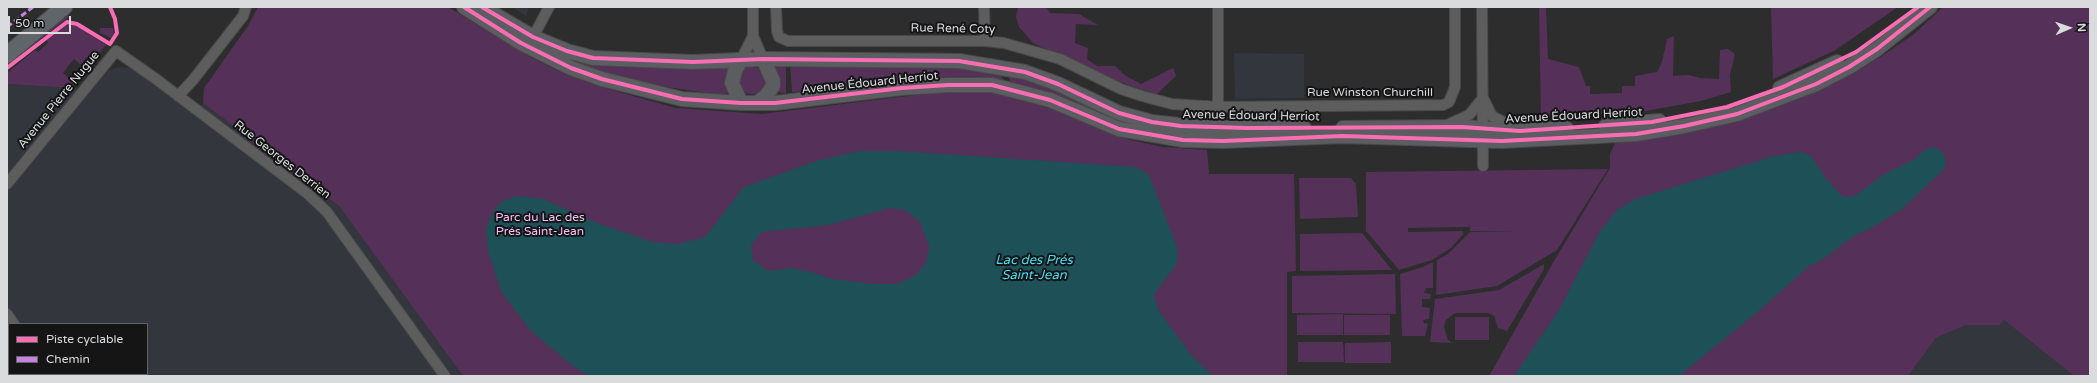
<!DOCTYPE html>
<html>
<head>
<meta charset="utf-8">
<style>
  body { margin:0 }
  #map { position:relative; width:2097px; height:383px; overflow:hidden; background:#2d2d2e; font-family:"Varela Round",sans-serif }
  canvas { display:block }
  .frame { position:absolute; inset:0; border:8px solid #dadbdd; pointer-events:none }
  .legend { position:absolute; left:8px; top:323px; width:140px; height:52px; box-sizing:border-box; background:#151516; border:1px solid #646466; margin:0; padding:5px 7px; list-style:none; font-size:12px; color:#dadbdd }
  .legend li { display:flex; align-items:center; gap:8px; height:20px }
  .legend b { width:20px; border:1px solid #646466 }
  .north { position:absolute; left:2049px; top:8px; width:40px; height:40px; -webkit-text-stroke:3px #151516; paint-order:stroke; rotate:88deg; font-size:11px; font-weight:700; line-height:16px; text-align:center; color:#dadbdd }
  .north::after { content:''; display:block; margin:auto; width:14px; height:18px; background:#dadbdd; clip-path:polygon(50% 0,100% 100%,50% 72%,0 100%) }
  .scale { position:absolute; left:8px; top:16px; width:63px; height:18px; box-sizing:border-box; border:2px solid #dadbdd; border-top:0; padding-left:5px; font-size:12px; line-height:14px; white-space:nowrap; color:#dadbdd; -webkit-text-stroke:3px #151516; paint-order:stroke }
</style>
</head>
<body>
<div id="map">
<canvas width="2097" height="383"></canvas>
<div class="frame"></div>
<ul class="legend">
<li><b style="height:5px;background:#f96db3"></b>Piste cyclable</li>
<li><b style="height:5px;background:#c483df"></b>Chemin</li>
</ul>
<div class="north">N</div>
<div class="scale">50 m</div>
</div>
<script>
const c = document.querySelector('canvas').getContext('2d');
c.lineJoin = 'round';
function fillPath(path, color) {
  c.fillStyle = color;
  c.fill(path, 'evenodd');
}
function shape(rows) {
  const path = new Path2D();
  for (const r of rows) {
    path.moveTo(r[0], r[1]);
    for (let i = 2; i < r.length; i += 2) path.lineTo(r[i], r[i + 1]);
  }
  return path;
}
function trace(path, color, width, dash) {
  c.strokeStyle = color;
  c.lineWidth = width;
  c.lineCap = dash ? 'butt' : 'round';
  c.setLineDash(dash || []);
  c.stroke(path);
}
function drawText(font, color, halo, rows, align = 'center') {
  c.font = font + ' "Varela Round",sans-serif';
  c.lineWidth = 4;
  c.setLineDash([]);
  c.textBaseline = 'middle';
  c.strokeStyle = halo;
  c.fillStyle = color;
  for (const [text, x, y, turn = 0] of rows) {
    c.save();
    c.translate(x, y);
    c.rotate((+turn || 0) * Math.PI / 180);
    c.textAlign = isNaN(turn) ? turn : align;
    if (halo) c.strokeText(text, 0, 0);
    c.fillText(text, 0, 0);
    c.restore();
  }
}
fillPath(shape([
  [512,7,529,7,526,16],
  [1234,53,1304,54,1304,98,1235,99],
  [119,67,129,68,140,72,194,113,203,103,339,206,463,376,7,376,7,84,90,89,107,71],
  [9,324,147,324,147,374,9,374],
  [2004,320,2074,376,1908,376,1936,338,1966,325,2000,325]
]), '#33363c');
fillPath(shape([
  [258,7,448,7,530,57,565,74,608,89,676,108,762,114,932,93,982,91,1003,95,1055,110,1130,140,1163,147,1207,150,1209,174,1294,174,1296,271,1287,272,1287,376,463,376,339,206,203,103,204,88,248,26],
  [1018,7,1046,7,1050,13,1079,14,1098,25,1076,24,1075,43,1088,48,1087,59,1097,66,1115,66,1126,76,1141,84,1173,68,1176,76,1156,95,1102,75,1033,43,1019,27,1016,17],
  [1539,7,1546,7,1548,59,1579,67,1586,86,1590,86,1590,94,1622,93,1622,86,1635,86,1635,76,1657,72,1662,62,1667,39,1674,36,1673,76,1689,75,1700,78,1719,79,1720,50,1728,49,1735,54,1730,75,1731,92,1701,101,1634,113,1541,116],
  [1771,7,1898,7,1834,51,1773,79],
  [1943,7,2090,7,2090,376,2074,376,2004,320,2000,325,1966,325,1936,338,1908,376,1489,376,1554,261,1610,168,1610,154,1615,143,1727,122,1768,110,1846,77,1882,56,1914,34],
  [64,12,69,17,7,66,7,61],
  [68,24,79,27,106,45,86,69,74,59,63,73,75,83,71,88,7,84,7,73,35,50,38,52,48,43,46,38,61,26],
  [100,28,113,28,114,34,111,38,100,33],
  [554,50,730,68,728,93,720,95,634,82,578,65],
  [790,65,957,66,1001,70,1002,78,1006,81,875,86,792,92],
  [746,66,758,68,765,76,766,87,758,95,743,93,738,84,739,72],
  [786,66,786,93,781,93,777,91,775,69,776,67],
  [1024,74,1161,129,1123,127,1013,87,1008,75],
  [1608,169,1557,250,1497,286,1436,295,1437,260,1448,254,1470,232,1517,231,1470,231,1469,223,1469,227,1408,228,1408,232,1463,231,1463,234,1451,248,1432,260,1399,270,1366,231,1366,172],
  [1299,178,1351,178,1356,184,1358,217,1300,219],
  [1362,233,1392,270,1300,271,1300,234],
  [1433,262,1433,288,1426,288,1424,293,1431,294,1430,299,1422,299,1422,307,1430,308,1429,319,1423,320,1424,323,1428,324,1425,336,1402,336,1400,274,1423,267],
  [1544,264,1544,269,1507,331,1498,328,1494,316,1488,313,1455,313,1446,320,1444,327,1448,340,1452,343,1430,342,1435,299,1499,290],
  [1395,274,1396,314,1292,313,1292,276],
  [1343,314,1343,335,1297,335,1297,315],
  [1344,315,1390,315,1390,335,1344,335],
  [1455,317,1489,317,1489,340,1455,340],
  [1298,342,1343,342,1344,362,1298,362],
  [1391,342,1391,363,1345,363,1345,343]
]), '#553058');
fillPath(shape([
  [1934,147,1942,152,1946,160,1944,169,1902,209,1873,227,1854,236,1820,261,1809,266,1761,309,1679,376,1514,376,1559,310,1600,231,1617,210,1635,199,1774,156,1801,152,1811,156,1827,180,1842,196,1849,197,1856,195,1883,175,1915,159,1924,150],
  [859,151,899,151,1135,167,1149,175,1176,245,1178,255,1176,265,1154,294,1158,310,1191,355,1213,376,589,376,574,367,530,330,501,291,488,251,486,230,491,215,501,202,516,196,543,199,597,223,653,242,678,244,705,237,744,187,816,161],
  [889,208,905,210,920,222,929,246,926,263,916,275,897,284,873,284,833,279,811,272,790,268,768,271,753,260,751,246,761,232,829,225]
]), '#1e5058');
const street = shape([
  [753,7,753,36,763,59],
  [776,7,777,31,779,37,788,41,985,41,1004,43,1060,59,1121,89,1142,96,1172,104,1218,107,1443,105,1449,102,1455,87,1455,7],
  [984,7,985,41],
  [1218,7,1218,107],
  [1482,7,1483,166],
  [533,37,549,7],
  [741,60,753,36],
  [178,96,193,80,243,16,246,7],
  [1484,100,1492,116,1515,128],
  [1447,125,1469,115,1483,98],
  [1205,128,1207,106],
  [7,184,116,51,156,79,308,194,327,212,445,376],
  [7,314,14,324],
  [50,374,51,376]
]);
const secondary = shape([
  [464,7,521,43,571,68,602,79,682,99,741,103,775,103,902,88,948,85,992,85,1050,100,1119,129,1183,140,1223,141,1342,136,1502,141,1636,134,1684,126,1737,114,1816,84,1849,67,1877,49,1930,7],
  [482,7,533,37,567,51,593,58,693,62,763,59,959,61,1025,72,1058,84,1119,113,1152,122,1205,128,1304,128],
  [741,60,735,71,732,83,741,103],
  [1780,88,1837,62],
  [757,103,766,96,773,86,773,81,763,59],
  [1606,126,1659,121],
  [1343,128,1462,127,1520,131,1566,128]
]);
const primary = shape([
  [7,55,64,7]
]);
trace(street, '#49494a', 12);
trace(secondary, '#49494a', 16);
trace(primary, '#49494a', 18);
trace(street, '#5d5d5e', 10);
trace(secondary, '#5b5d60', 14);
trace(primary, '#606569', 16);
trace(shape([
  [7,27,33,7]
]), '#c483df', 3, [6, 3]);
trace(shape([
  [464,7,521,43,571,68,602,79,682,99,741,103,775,103,902,88,948,85,992,85,1050,100,1119,129,1183,140,1223,141,1342,136,1502,141,1636,134,1684,126,1737,114,1816,84,1849,67,1877,49,1930,7],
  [482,7,533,37,567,51,593,58,693,62,763,59,959,61,1025,72,1058,84,1119,113,1152,122,1181,126,1248,128,1462,127,1520,131,1652,122,1727,107,1783,87,1856,52,1918,7],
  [7,68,67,22,77,24,110,44,117,33,115,19,110,7]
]), '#f96db3', 4);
drawText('12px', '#dadbdd', '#151516', [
  ["Rue René Coty",953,29,1],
  ["Avenue Édouard Herriot",870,83,-6],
  ["Rue Winston Churchill",1370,93],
  ["Avenue Pierre Nugue",59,100,-51],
  ["Avenue Édouard Herriot",1251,116,1],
  ["Avenue Édouard Herriot",1574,116,-3],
  ["Rue Georges Derrien",282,160,38]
]);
drawText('12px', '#f6bffc', '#151516', [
  ["Parc du Lac des",540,218],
  ["Prés Saint-Jean",540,232]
]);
drawText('italic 13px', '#47def5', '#151516', [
  ["Lac des Prés",1034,261],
  ["Saint-Jean",1034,276]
]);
</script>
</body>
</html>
